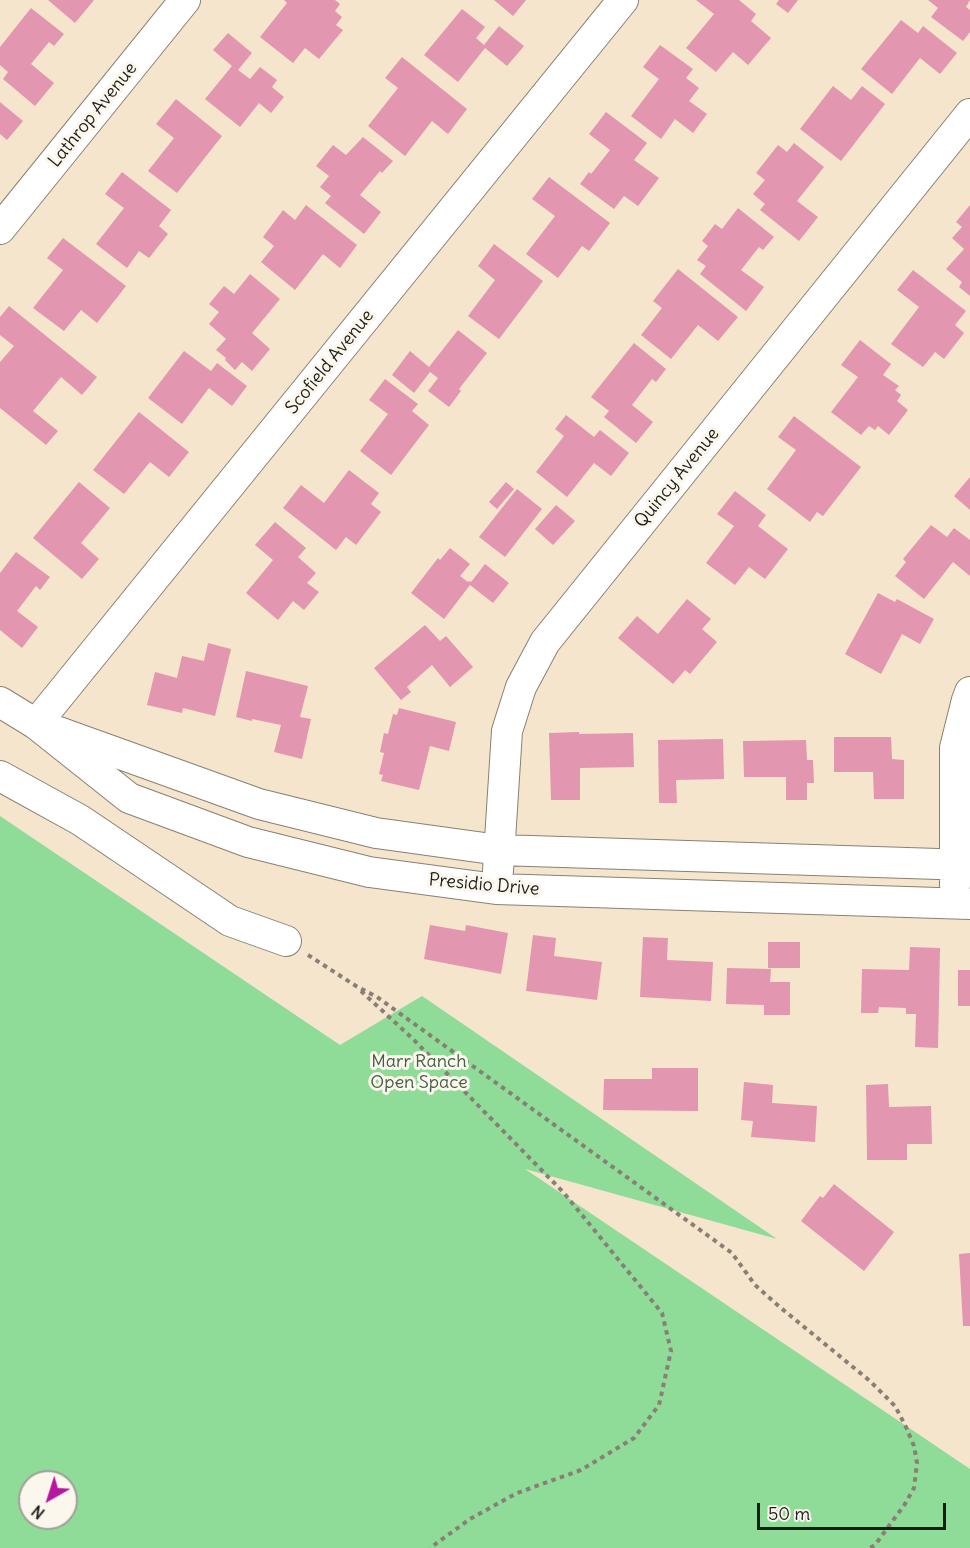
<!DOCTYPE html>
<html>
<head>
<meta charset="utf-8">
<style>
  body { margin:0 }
  #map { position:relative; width:970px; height:1548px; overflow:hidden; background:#f5e5cd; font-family:Delius,sans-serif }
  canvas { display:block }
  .north { position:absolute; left:18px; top:1470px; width:60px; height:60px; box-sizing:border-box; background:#fbf7ec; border:2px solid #a29f99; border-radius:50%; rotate:219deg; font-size:16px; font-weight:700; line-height:24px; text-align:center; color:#1c1c1c }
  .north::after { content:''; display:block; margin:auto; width:21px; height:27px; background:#b5179e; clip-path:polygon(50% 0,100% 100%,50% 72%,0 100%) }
  .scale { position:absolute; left:757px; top:1503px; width:189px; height:27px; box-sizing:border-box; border:3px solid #1c1c1c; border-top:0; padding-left:8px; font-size:18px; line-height:21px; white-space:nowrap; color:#1c1c1c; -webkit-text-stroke:4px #fbf7ec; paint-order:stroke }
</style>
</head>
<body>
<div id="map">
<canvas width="970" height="1548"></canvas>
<div class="north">N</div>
<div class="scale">50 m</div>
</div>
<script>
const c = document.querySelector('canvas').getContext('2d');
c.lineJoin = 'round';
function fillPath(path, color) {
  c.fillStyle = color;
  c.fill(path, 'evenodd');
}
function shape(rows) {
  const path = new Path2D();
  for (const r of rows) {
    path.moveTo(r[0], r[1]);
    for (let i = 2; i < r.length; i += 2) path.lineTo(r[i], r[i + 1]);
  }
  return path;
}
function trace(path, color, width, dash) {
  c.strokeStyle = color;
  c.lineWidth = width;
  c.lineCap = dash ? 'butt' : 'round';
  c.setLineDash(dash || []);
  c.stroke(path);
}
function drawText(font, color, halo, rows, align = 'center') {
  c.font = font + ' Delius,sans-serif';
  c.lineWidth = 6;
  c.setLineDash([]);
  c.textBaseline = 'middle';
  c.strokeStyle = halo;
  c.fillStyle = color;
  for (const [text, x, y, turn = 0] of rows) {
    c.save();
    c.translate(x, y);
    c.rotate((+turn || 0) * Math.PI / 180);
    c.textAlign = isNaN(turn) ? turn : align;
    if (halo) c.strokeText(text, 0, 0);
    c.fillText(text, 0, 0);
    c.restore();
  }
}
fillPath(shape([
  [0,816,340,1045,422,996,777,1239,525,1169,970,1469,970,1548,0,1548],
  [30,1482,66,1482,66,1518,30,1518]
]), '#8fdb98');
fillPath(shape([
  [48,0,94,0,75,23],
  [284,0,335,0,340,4,335,11,342,17,336,25,343,30,319,59,305,48,293,63,260,37,287,3],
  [494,0,526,0,513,16],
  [696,0,739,0,756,14,751,21,771,38,748,65,733,52,716,72,686,48,714,14],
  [779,0,798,0,788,13,776,4],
  [928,0,970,0,966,7,970,10,970,32,963,41,931,17,938,8],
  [31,8,64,34,54,46,49,42,31,64,54,83,35,106,3,79,8,72,0,65,0,47],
  [462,9,485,27,476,38,484,45,499,26,524,46,507,66,485,48,458,82,424,55],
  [901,20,918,33,923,26,957,53,940,74,920,58,892,94,861,69],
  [228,33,252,53,238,70,250,79,260,67,277,80,272,87,284,97,271,113,259,103,240,127,205,99,232,66,213,50],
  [660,45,693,69,686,78,699,88,689,101,707,114,693,133,675,119,661,139,631,116,659,79,643,67],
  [402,57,467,109,448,134,432,121,405,156,368,126,398,88,385,78],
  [833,86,851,100,862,86,885,104,841,161,800,129],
  [176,99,222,136,177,193,148,171,174,138,156,124],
  [0,102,23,121,7,140,0,134],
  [606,112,647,143,634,160,659,178,638,206,624,196,614,209,580,184,589,172,591,174,610,150,589,134],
  [363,137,393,161,382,173,380,171,360,195,381,212,364,234,325,203,331,196,320,187,329,176,316,166,333,145,346,155],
  [794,143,824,167,797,201,818,217,799,241,760,210,765,204,753,194,765,180,756,173,778,145,787,152],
  [122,172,171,210,159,226,168,234,149,258,139,251,127,268,96,244,124,208,105,194],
  [549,177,610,223,589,251,582,246,558,278,526,254,555,216,532,199],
  [306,205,357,245,340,268,323,254,295,290,261,262,274,246,263,237,283,210,295,220],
  [970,205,970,296,959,287,962,282,946,269,964,249,952,238,962,227,956,222],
  [738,208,774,237,763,250,759,247,741,270,764,287,746,311,700,274,706,266,697,260,708,246,702,241,715,224,722,229],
  [63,238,126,286,97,323,81,310,64,331,33,308,63,270,47,258],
  [494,244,543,281,499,339,468,316,495,280,478,266],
  [678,269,738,317,718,341,698,325,671,359,641,335,662,308,653,301],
  [913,270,966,311,955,325,964,333,944,359,935,352,923,367,891,344,919,307,897,290],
  [250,274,280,299,252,333,270,349,252,371,242,362,235,370,225,360,226,358,216,350,226,339,209,324,219,312,209,304,224,286,234,294],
  [9,306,97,377,82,395,61,377,33,411,58,431,46,445,0,408,0,362,14,346,0,335,0,317],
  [458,330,487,353,459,389,461,391,449,407,428,391,438,378,430,372,414,393,392,375,410,351,429,367],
  [860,340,891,364,883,375,899,386,895,390,901,395,897,401,908,410,889,435,878,426,875,430,869,426,861,435,831,412,858,377,841,365],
  [634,343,666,369,656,382,652,379,632,405,653,422,636,443,604,417,609,411,591,397],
  [184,351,211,371,217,363,247,386,232,406,209,388,182,424,148,398],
  [385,379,418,404,412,411,429,425,391,475,360,451,388,414,369,400],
  [139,412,189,452,169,477,150,462,124,494,93,470],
  [566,415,594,437,600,430,629,453,611,476,594,463,567,497,536,472,564,436,555,429],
  [794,416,861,467,823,516,817,512,810,522,767,489,796,450,778,437],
  [349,470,379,493,371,504,381,512,356,545,346,537,336,550,283,508,301,485,324,503],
  [970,477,970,510,954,496],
  [79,482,110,508,81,543,99,559,82,579,33,538],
  [506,482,514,489,497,509,489,502],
  [517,489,542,509,505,557,479,537],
  [735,491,766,515,758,526,788,549,765,579,749,567,735,585,706,563,734,526,717,514],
  [556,505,575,521,553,545,535,529],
  [275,522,306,548,298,557,316,573,307,583,319,592,304,610,293,601,278,620,246,593,273,560,255,545],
  [931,525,947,537,954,528,970,540,970,576,953,562,924,599,895,576,906,562,903,559],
  [450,548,470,564,460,576,468,582,470,581,471,582,485,564,509,583,493,603,470,585,444,619,411,593,438,558,440,560],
  [16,552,50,577,40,590,36,586,17,611,38,627,22,648,0,630,0,573],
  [878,593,895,602,897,599,934,619,920,644,902,634,881,674,845,654],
  [687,599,711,619,702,629,717,642,690,674,685,670,673,684,618,638,637,616,658,634],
  [425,625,440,641,446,636,473,667,450,687,432,665,407,687,411,692,401,700,374,668],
  [208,643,231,649,215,716,183,708,182,713,147,705,155,672,177,678,182,656,204,661],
  [246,671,308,686,300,717,311,719,302,759,274,752,281,725,252,719,252,721,236,717],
  [399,708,456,722,449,751,430,746,419,790,381,781,383,775,379,774,384,753,380,752,384,733,388,734,393,714,397,715],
  [579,732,579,734,633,733,634,767,580,768,580,800,551,800,549,733],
  [834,737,891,737,892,759,904,760,904,799,874,799,873,772,834,772],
  [723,739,724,779,676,780,677,803,659,803,658,740],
  [806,740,807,760,813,760,814,783,807,783,807,800,786,800,786,777,744,777,743,741],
  [430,925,465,931,466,925,508,933,501,974,424,959],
  [533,935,556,938,554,956,602,962,597,1000,526,991],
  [643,937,668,938,667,960,713,962,711,1001,640,997],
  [768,942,800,942,800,968,768,968],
  [910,947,940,948,938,1048,915,1047,916,1014,906,1014,906,1008,879,1007,878,1013,861,1013,862,969,909,970],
  [727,968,771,969,770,982,790,982,790,1015,764,1015,764,1005,726,1004],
  [958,970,970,970,970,1006,958,1006],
  [652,1068,698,1068,698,1111,603,1110,604,1079,652,1079],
  [744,1082,773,1085,772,1103,817,1106,815,1142,751,1137,753,1121,741,1120],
  [888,1084,889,1107,931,1106,932,1144,907,1144,907,1160,867,1160,866,1085],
  [834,1184,894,1232,864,1271,801,1221,820,1196,823,1198],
  [970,1253,970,1326,963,1326,959,1254]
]), '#e396b0');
const minor = shape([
  [0,229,185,0],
  [0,702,36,724,129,798,248,842,369,872,496,889,970,904],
  [36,724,623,0],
  [59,732,259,804,376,833,499,850,970,865],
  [0,776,80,820,230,921,286,941],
  [498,871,507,731,521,687,545,642,970,114],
  [955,885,955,748,967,700,970,692]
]);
trace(minor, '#888074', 32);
trace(shape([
  [308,955,356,986,377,997,732,1253,755,1285,781,1308,870,1381,895,1406,906,1427,914,1446,917,1463,914,1488,905,1504,875,1545,870,1548],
  [361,991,413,1039,564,1193,662,1313,671,1351,659,1405,634,1438,581,1470,517,1493,470,1519,430,1548]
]), '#888074', 4, [4.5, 4.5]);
trace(minor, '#fff', 30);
drawText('18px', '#1c1c1c', '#fbf7ec', [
  ["Lathrop Avenue",93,115,-51],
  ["Scofield Avenue",330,362,-51],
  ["Quincy Avenue",677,478,-51],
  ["Presidio Drive",484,885,5]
]);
drawText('18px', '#445f47', '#fbf7ec', [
  ["Marr Ranch",419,1062],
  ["Open Space",419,1083]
]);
</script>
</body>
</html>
